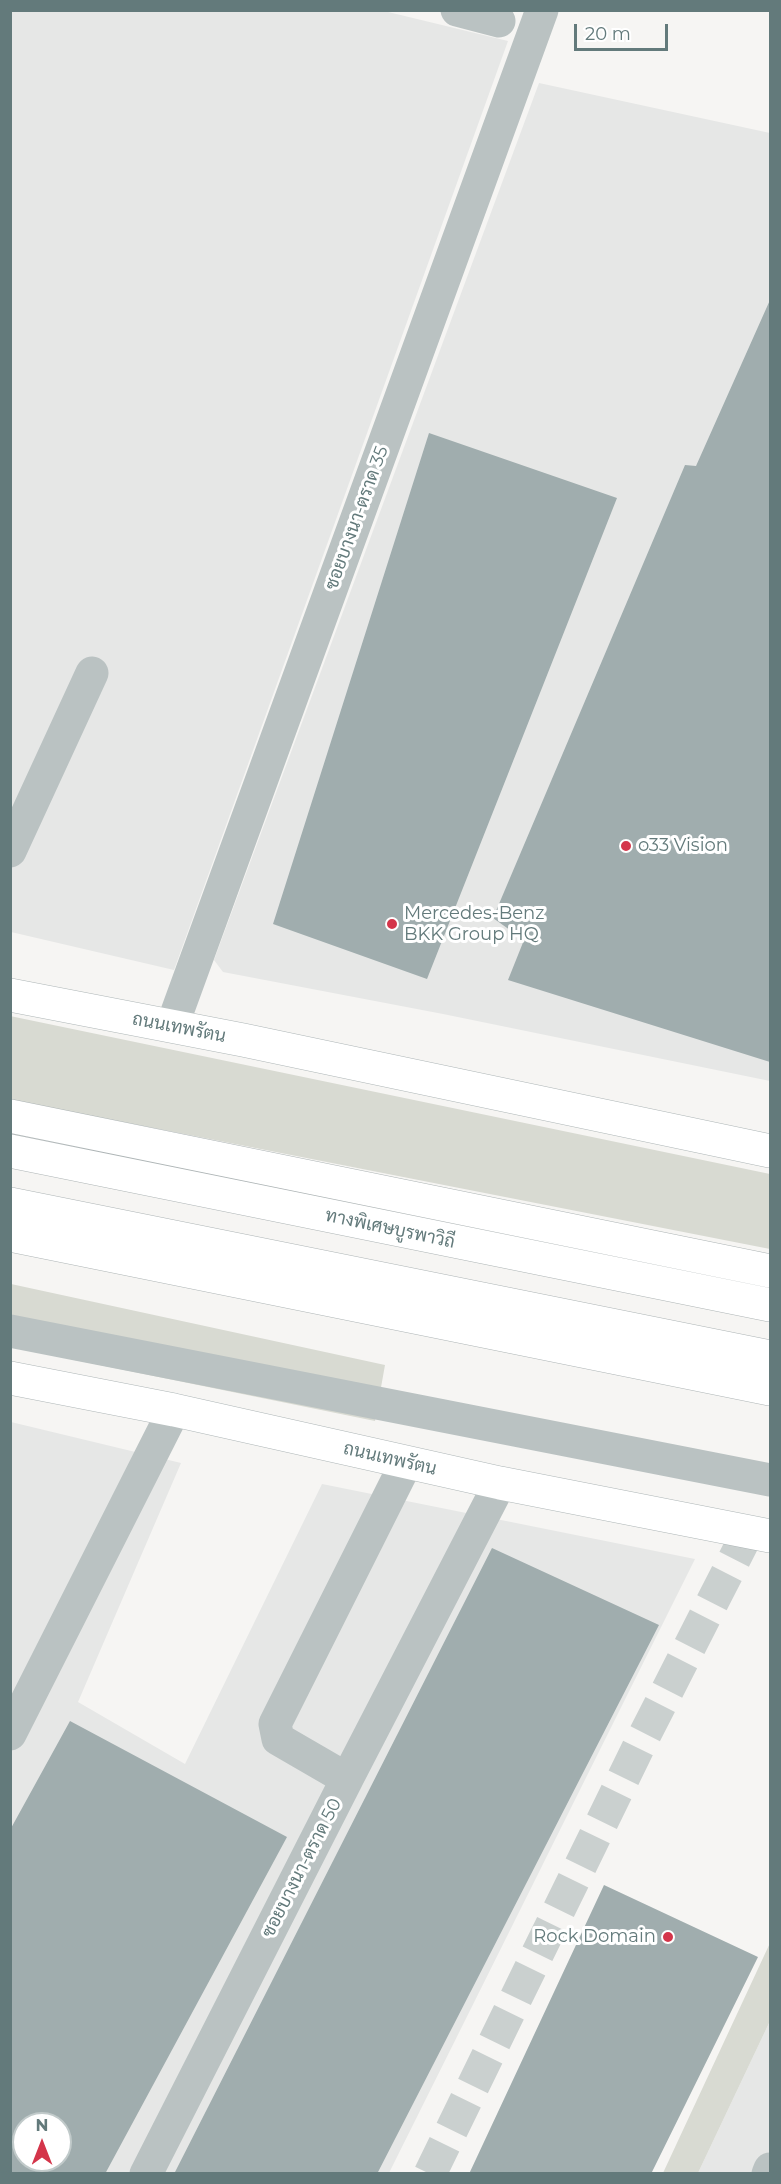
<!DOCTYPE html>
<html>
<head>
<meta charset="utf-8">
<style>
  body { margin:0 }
  #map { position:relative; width:781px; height:2184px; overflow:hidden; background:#f6f5f3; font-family:Montserrat,sans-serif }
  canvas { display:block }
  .frame { position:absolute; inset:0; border:12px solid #637a7b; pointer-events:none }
  .north { position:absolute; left:12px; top:2112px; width:60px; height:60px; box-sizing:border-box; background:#fff; border:2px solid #c1caca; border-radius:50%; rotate:0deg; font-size:16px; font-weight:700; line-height:24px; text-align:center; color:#637a7b }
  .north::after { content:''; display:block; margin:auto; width:21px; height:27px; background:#d4354a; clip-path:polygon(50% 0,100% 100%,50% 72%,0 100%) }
  .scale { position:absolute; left:574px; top:24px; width:94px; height:27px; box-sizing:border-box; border:3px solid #637a7b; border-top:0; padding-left:8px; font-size:18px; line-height:21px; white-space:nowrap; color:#637a7b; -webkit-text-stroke:4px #fff; paint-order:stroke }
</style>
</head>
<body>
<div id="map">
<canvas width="781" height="2184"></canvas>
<div class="frame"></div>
<div class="north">N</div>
<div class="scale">20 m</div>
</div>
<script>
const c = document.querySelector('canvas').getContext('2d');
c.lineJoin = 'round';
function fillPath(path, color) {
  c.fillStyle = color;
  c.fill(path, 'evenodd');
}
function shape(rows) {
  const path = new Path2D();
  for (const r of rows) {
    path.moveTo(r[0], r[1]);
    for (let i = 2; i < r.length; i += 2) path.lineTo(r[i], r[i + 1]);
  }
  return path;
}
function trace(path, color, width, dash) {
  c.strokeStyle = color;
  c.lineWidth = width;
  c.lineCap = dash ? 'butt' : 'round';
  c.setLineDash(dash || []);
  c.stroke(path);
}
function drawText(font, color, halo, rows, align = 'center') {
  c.font = font + ' Montserrat,Sarabun,sans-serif';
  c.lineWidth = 6;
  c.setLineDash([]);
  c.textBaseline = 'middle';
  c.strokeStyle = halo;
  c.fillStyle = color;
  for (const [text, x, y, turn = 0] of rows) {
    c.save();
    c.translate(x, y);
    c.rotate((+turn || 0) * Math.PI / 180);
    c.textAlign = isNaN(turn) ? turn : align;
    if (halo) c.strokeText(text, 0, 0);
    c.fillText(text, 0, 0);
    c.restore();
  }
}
fillPath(shape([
  [11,11,384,11,508,41,174,970,11,932],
  [539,83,770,133,770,1081,443,1014,223,972,214,960],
  [11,1422,181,1463,78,1702,185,1764,322,1484,695,1559,389,2173,11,2174],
  [24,2124,60,2124,60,2160,24,2160],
  [770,2021,770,2173,698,2173]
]), '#e6e7e6');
fillPath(shape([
  [10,1016,770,1174,770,1249,11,1100],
  [11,1284,385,1365,375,1421,11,1347],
  [770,1943,770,2021,698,2173,663,2173]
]), '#d8dad2');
fillPath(shape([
  [770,300,770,1062,508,980,524,940,493,918,685,465,696,466],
  [429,433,617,498,427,979,273,924],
  [492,1548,659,1625,377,2174,174,2174],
  [70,1721,287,1837,105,2174,10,2174,10,1830],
  [24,2124,60,2124,60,2160,24,2160],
  [604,1885,758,1957,651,2174,469,2174]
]), '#a0adae');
trace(shape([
  [430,2174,638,1748,748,1532]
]), '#cad0cf', 33, [33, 16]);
const major = shape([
  [10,995,243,1040,770,1151],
  [10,1378,174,1410,500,1483,770,1536]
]);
const highway = shape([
  [10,1116,770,1271],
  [10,1151,770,1305],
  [10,1204,770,1357],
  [10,1235,770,1389]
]);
trace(major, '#aeb6b7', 34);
trace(highway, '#aeb5b6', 34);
trace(shape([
  [457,10,499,21],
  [10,851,92,673],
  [172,1026,542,10],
  [10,1331,770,1480],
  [10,1734,174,1410],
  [347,1779,500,1483],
  [146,2174,347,1779,278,1739,275,1724,406,1463],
  [768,2174,770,2169]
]), '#bac2c2', 33);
trace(major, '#fff', 33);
trace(highway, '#fff', 33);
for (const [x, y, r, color] of [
  [626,846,6,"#d4354a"],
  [392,924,6,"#d4354a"],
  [668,1937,6,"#d4354a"]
]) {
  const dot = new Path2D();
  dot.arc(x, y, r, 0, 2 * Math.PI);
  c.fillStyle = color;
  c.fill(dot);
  trace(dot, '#fff', 2);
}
drawText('18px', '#637a7b', '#fff', [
  ["ซอยบางนา-ตราด 35",357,518,-70],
  ["ถนนเทพรัตน",179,1028,11],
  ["ทางพิเศษบูรพาวิถี",390,1229,12],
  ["ถนนเทพรัตน",390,1459,13],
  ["ซอยบางนา-ตราด 50",302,1868,-63]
]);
drawText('18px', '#637a7b', '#fff', [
  ["o33 Vision",638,846],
  ["Mercedes-Benz",404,914],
  ["BKK Group HQ",404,935],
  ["Rock Domain",656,1937,"right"]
], 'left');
</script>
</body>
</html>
